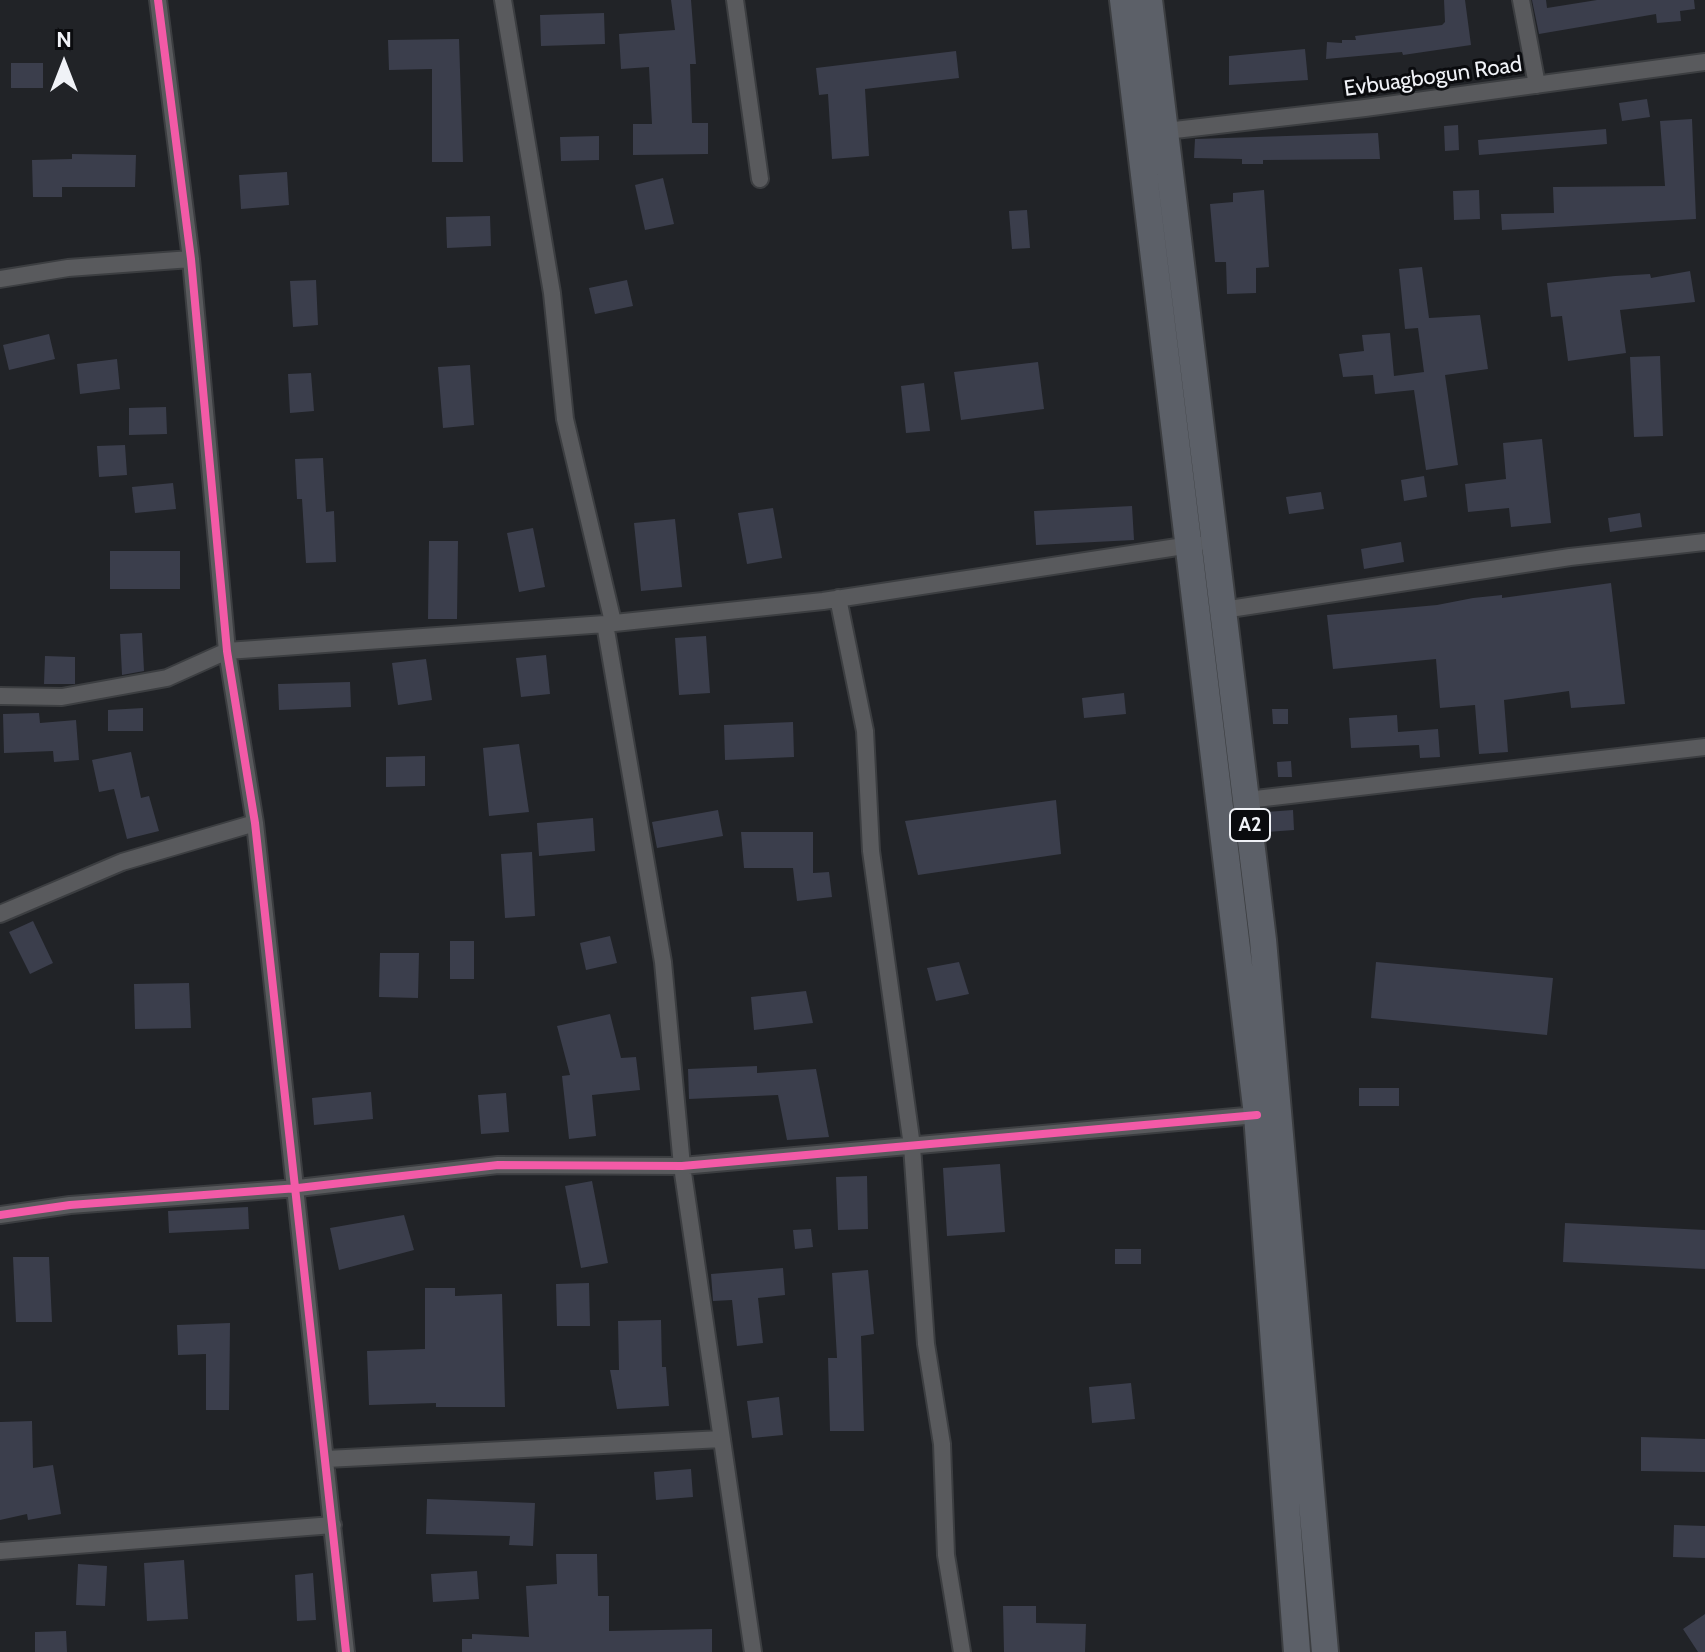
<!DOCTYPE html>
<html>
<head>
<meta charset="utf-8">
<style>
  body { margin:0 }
  #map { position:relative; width:1705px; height:1652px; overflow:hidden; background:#212327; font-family:Cabin,sans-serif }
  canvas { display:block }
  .north { position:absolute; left:24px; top:24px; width:80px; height:80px; -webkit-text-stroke:6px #0a0b0e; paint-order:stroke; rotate:0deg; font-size:22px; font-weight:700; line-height:32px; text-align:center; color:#f0f2f7 }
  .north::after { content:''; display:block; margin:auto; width:28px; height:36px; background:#f0f2f7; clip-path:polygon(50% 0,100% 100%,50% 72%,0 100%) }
</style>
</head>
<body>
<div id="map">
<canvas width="1705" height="1652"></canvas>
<div class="north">N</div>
</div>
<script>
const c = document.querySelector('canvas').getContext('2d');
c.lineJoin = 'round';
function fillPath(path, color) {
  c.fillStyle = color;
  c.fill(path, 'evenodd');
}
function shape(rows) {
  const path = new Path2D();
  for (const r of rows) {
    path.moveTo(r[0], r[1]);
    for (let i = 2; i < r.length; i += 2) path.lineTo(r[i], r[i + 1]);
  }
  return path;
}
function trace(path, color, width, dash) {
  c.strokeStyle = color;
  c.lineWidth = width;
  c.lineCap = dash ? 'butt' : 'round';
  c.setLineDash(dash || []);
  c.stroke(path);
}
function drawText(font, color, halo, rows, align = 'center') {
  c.font = font + ' Cabin,sans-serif';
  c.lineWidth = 6;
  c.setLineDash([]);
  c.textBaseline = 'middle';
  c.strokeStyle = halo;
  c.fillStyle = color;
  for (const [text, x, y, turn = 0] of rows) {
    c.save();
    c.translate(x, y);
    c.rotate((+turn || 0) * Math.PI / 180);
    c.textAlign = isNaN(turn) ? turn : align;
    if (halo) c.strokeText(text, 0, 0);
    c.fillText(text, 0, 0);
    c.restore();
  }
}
fillPath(shape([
  [671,0,691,0,696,64,690,64,692,123,708,123,708,154,633,155,633,124,652,124,649,67,621,69,619,34,675,30],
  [1444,0,1465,0,1471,45,1403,55,1402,52,1326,59,1327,42,1342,43,1342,40,1356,40,1355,36,1442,25,1445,22],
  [1532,0,1546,0,1547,8,1597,0,1694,0,1695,9,1680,11,1681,21,1657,23,1656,14,1539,34],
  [604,13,605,44,541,46,540,15],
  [459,39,463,162,432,162,432,69,389,70,388,40],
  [1305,49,1308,80,1229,85,1229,56],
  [956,51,959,78,865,89,869,156,832,159,828,94,819,95,816,68],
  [11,63,43,63,43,88,11,88],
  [1647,99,1650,117,1622,121,1619,103],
  [1692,119,1696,219,1502,230,1501,214,1554,213,1553,187,1665,186,1660,121],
  [1458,125,1459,150,1445,151,1444,126],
  [1606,129,1607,144,1479,155,1478,140],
  [1378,133,1380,159,1263,160,1263,164,1242,164,1242,159,1194,158,1195,139],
  [599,136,599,160,561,161,560,137],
  [72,154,136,155,135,187,62,187,62,197,33,197,32,160,72,159],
  [287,172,289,205,241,209,239,175],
  [663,178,674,224,645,230,635,185],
  [1264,190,1269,267,1256,268,1256,293,1227,294,1226,262,1215,262,1210,204,1233,202,1233,193],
  [1479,190,1480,219,1454,220,1453,191],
  [1027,210,1030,248,1012,249,1009,211],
  [490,216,491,246,447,248,446,217],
  [1422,267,1429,318,1480,315,1488,369,1445,375,1458,465,1426,470,1414,390,1375,394,1373,375,1343,377,1339,354,1364,351,1362,335,1390,333,1394,376,1424,372,1418,328,1405,329,1399,269],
  [1690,271,1695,302,1620,310,1626,353,1568,361,1562,316,1551,317,1547,283,1615,276,1650,274,1651,278],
  [316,280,318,325,293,327,290,281],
  [627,280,633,306,595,314,589,288],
  [49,334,55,359,9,370,3,345],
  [1660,356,1663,436,1634,437,1630,357],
  [117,359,120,389,80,394,77,364],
  [1038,362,1044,409,961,420,954,372],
  [470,365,474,425,443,428,438,367],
  [311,373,314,411,290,413,288,374],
  [924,383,930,431,906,433,901,386],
  [166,407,167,434,129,435,129,408],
  [1542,439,1551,523,1511,527,1509,508,1468,512,1465,484,1506,479,1503,443],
  [125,445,127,475,99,477,97,446],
  [323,458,326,512,334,511,336,562,306,563,302,499,297,499,295,459],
  [1424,476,1427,497,1404,501,1401,480],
  [173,483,176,509,135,513,132,487],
  [1321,492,1324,509,1289,514,1286,497],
  [1132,506,1134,540,1036,545,1034,511],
  [773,508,782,558,747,564,738,513],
  [1640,513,1642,527,1610,532,1608,518],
  [675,519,682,587,641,591,634,523],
  [533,528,545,587,519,592,507,533],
  [429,541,458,541,457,619,428,619],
  [1401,542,1404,562,1364,569,1361,549],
  [110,551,180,551,180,589,110,589],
  [1611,583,1625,704,1571,708,1569,691,1504,700,1508,752,1479,754,1475,705,1440,708,1436,659,1333,669,1327,615,1437,605,1473,598,1502,595,1502,598],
  [142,633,144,671,122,675,120,634],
  [706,636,710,693,679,695,675,638],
  [546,655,550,694,521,697,516,658],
  [45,656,75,657,75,684,44,684],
  [426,659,432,700,398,705,392,663],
  [350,682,351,707,279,710,278,684],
  [1124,693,1126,714,1084,718,1082,698],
  [143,708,143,731,108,731,108,710],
  [1272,709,1288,709,1288,724,1273,724],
  [39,713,40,723,76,720,79,760,54,762,53,751,4,753,3,714],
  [1397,715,1398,732,1438,729,1440,757,1420,758,1419,745,1351,748,1349,718],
  [793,722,794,757,725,760,724,725],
  [519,744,529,812,489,816,483,748],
  [131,752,141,798,149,796,159,831,127,839,114,789,99,792,92,760],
  [425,756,425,786,386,787,386,757],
  [1291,761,1292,777,1278,777,1277,762],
  [1056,800,1061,854,918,875,905,821],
  [718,810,723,836,657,848,652,822],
  [1293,810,1294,830,1267,832,1266,812],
  [593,818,595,851,539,856,537,823],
  [741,832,813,832,813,873,829,872,832,897,797,901,793,868,744,868],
  [532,852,535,916,505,918,501,854],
  [33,921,53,963,30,974,9,932],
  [610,936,617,963,586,970,580,943],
  [450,941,474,941,474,979,450,979],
  [380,953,419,953,418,998,379,997],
  [959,962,969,994,936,1001,927,968],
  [1376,962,1553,978,1547,1035,1371,1018],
  [189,983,191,1028,135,1029,134,984],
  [806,991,813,1023,754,1030,751,997],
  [610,1014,621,1058,636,1057,640,1090,592,1095,596,1136,569,1139,562,1076,570,1075,557,1026],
  [757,1066,757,1073,816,1069,829,1137,787,1140,778,1095,689,1099,688,1069],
  [1359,1088,1399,1088,1399,1106,1359,1106],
  [371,1092,373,1119,314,1125,312,1098],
  [506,1093,509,1132,481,1134,478,1095],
  [1000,1164,1005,1232,947,1236,943,1168],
  [867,1176,868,1229,838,1230,836,1177],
  [592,1181,608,1263,581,1268,565,1186],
  [248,1207,249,1229,169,1233,168,1211],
  [404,1215,414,1250,339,1270,330,1228],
  [1565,1223,1705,1230,1705,1269,1563,1262],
  [811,1229,813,1247,795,1249,793,1230],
  [1115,1249,1141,1249,1141,1264,1115,1264],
  [13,1257,49,1257,52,1322,16,1322],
  [783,1268,785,1295,758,1298,763,1343,737,1346,732,1300,713,1301,711,1274],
  [868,1270,874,1334,861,1336,864,1431,830,1431,828,1358,837,1358,832,1273],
  [589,1283,590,1326,557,1326,556,1284],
  [425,1288,455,1288,455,1296,502,1294,505,1407,436,1407,436,1403,369,1405,367,1351,425,1349],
  [661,1320,662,1367,666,1367,669,1406,617,1409,610,1370,619,1370,618,1321],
  [230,1323,229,1410,206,1410,206,1354,178,1355,177,1325],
  [1131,1383,1135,1419,1092,1423,1089,1387],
  [779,1397,783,1435,752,1438,747,1401],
  [32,1421,33,1468,53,1465,61,1514,28,1520,27,1514,0,1520,0,1422],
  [1641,1437,1705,1439,1705,1472,1641,1471],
  [691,1469,693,1497,656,1500,654,1472],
  [427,1499,535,1503,533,1546,509,1545,510,1536,426,1534],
  [1674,1525,1705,1526,1705,1558,1673,1557],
  [556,1554,597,1554,598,1596,609,1596,609,1631,712,1629,712,1652,462,1652,462,1639,472,1639,472,1634,529,1637,526,1586,557,1584],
  [184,1560,188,1619,147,1621,144,1563],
  [78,1564,107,1566,105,1606,76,1605],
  [477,1571,479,1599,433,1602,431,1574],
  [313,1573,316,1620,297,1621,295,1575],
  [1003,1606,1036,1606,1036,1623,1086,1624,1085,1652,1004,1652],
  [1705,1614,1705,1652,1698,1652,1683,1629],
  [66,1631,67,1652,35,1652,35,1632]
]), '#3b3e4c');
const minor = shape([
  [158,0,191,259,227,651,255,823,346,1652],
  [503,0,552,293,565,419,613,622],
  [735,0,760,179],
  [1521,0,1537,85],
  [1166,131,1365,108,1705,62],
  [0,279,68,268,191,259],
  [838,598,865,731,871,851,912,1146,926,1344,942,1444,946,1555,962,1652],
  [1223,610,1570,557,1705,542],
  [605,624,663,962,682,1166,753,1652],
  [0,696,62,697,167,678,227,651,605,624,823,601,1197,544],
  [1247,800,1705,747],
  [0,914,122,862,255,823],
  [0,1215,70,1205,298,1188,498,1165,682,1166,1257,1115],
  [326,1459,722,1439],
  [0,1551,333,1525]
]);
const trunk = shape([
  [1123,0,1257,1115,1297,1652],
  [1149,0,1263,940,1325,1652]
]);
trace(minor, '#3c3e41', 20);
trace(trunk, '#3c3e41', 30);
trace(minor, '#595a5d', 16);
trace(trunk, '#5c6068', 26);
trace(shape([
  [158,0,191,259,227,651,255,823,346,1652],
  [0,1215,70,1205,298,1188,498,1165,682,1166,1257,1115]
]), '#f35aa7', 8);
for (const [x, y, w] of [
  [1250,825,40]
]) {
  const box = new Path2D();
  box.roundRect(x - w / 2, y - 16, w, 32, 6);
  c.fillStyle = '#0a0b0e';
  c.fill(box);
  trace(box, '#f0f2f7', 2);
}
drawText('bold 20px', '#f0f2f7', null, [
  ["A2",1250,825]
]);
drawText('22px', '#f0f2f7', '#0a0b0e', [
  ["Evbuagbogun Road",1433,77,-8]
]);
</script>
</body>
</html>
